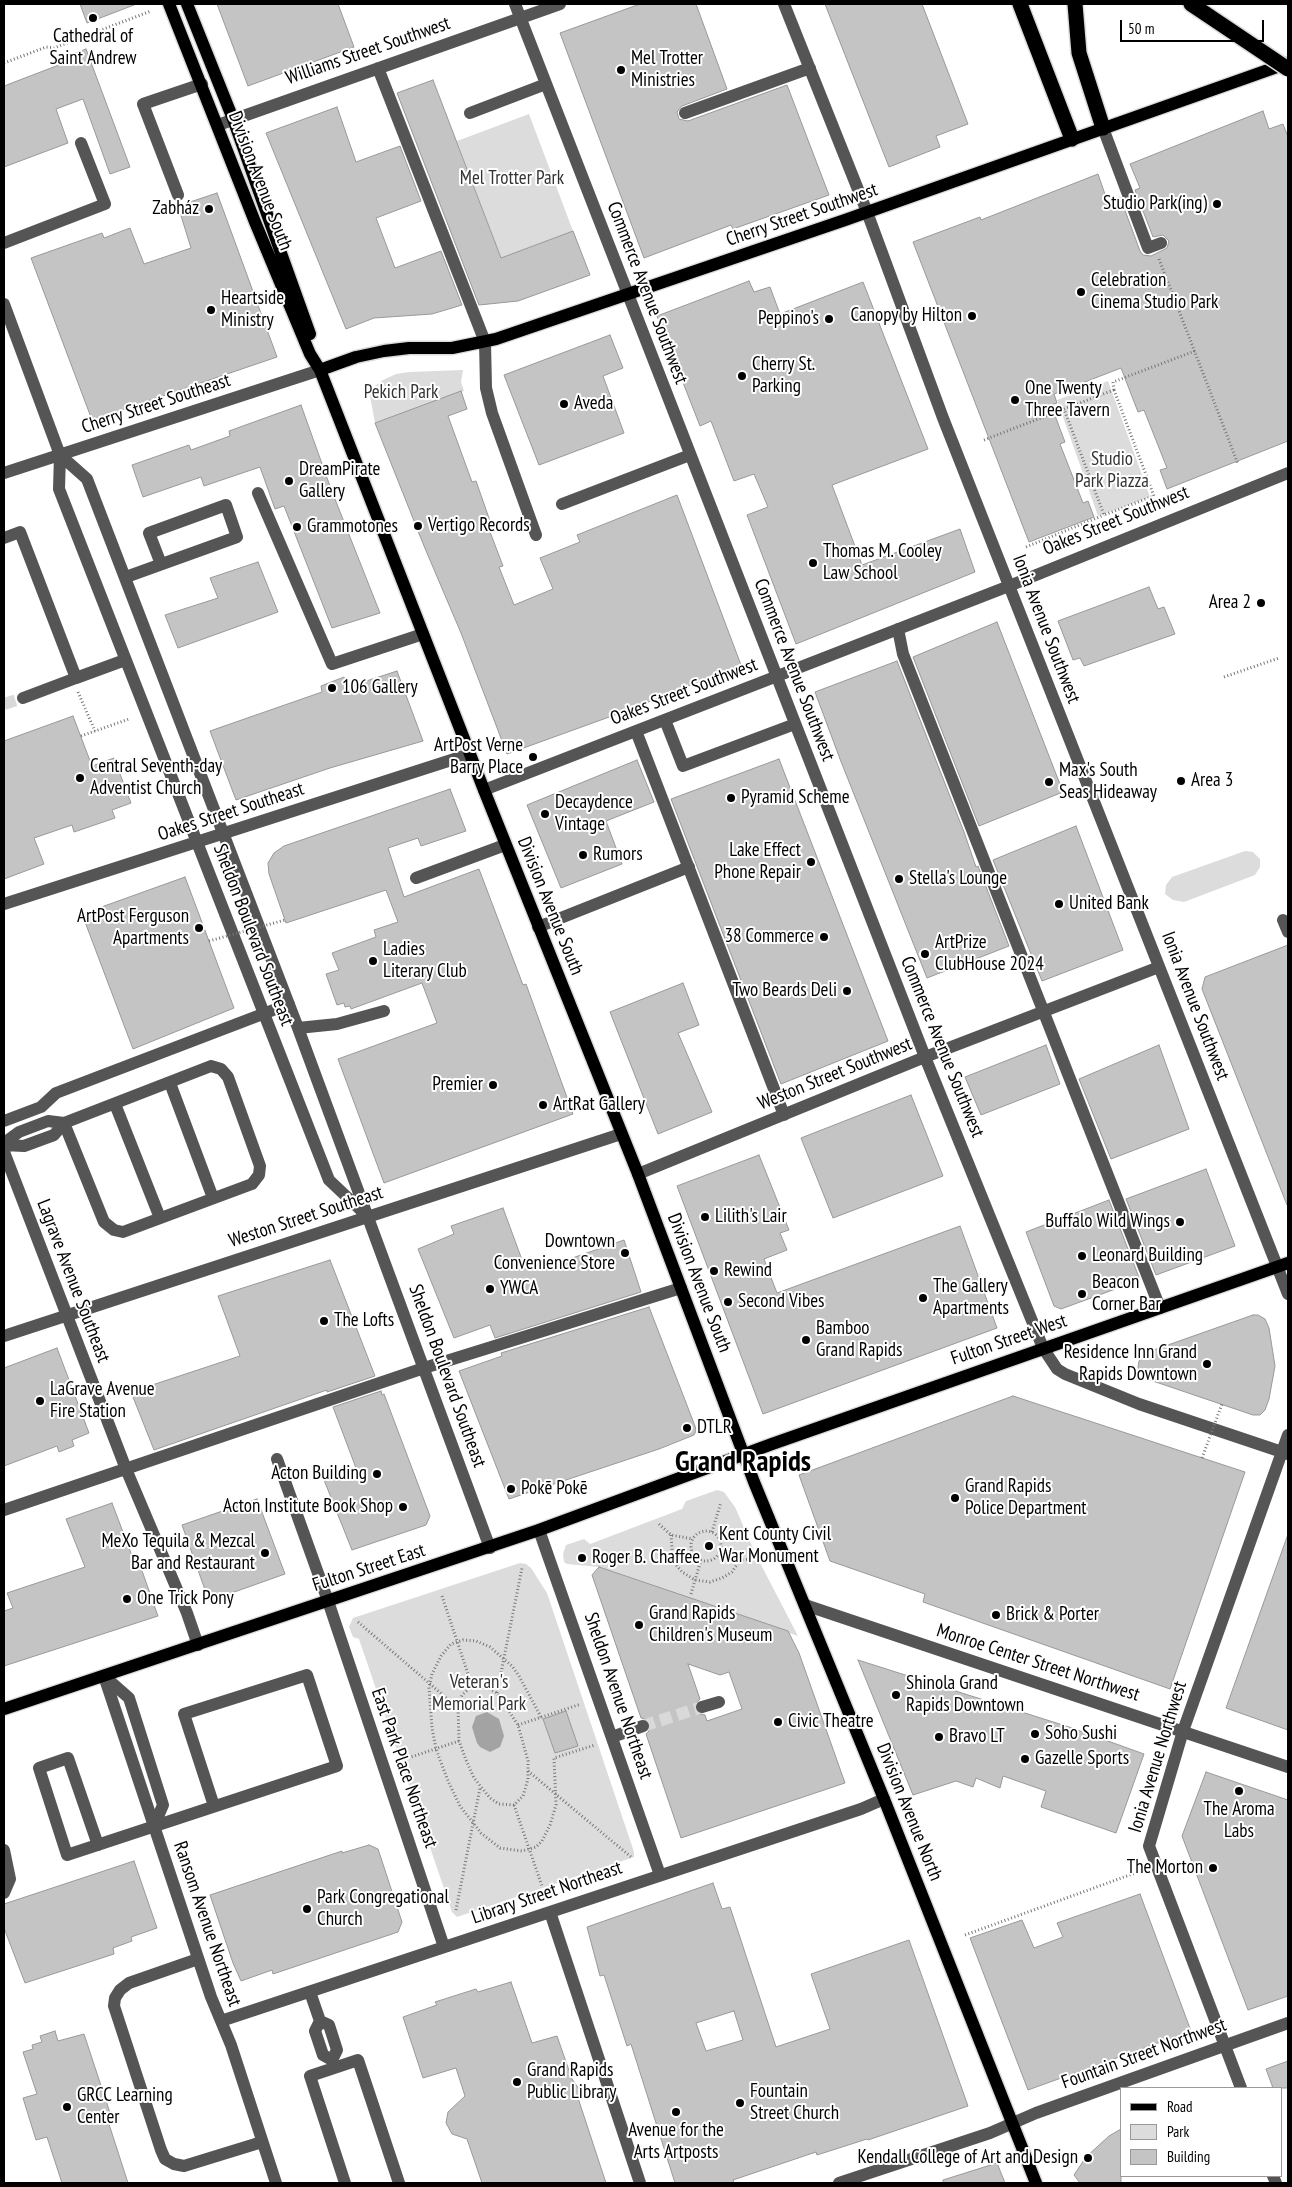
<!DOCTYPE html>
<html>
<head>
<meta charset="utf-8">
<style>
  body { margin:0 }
  #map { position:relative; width:1292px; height:2187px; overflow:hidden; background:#fff; font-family:"PT Sans Narrow",sans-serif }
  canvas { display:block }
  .frame { position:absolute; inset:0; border:5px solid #000; pointer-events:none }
  .legend { position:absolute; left:1120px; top:2087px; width:162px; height:90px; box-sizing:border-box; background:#fff; border:1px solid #999; margin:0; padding:6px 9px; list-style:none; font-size:15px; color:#000 }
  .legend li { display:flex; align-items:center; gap:10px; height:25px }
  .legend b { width:25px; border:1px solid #999 }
  .scale { position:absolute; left:1120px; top:20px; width:144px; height:22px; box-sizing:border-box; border:2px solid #000; border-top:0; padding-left:6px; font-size:15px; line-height:18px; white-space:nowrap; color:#000; -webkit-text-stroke:4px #fff; paint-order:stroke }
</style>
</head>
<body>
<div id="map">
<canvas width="1292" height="2187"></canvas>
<div class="frame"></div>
<ul class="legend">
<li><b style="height:6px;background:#000"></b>Road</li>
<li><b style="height:14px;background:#dcdcdc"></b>Park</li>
<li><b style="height:14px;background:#c4c4c4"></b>Building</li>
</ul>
<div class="scale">50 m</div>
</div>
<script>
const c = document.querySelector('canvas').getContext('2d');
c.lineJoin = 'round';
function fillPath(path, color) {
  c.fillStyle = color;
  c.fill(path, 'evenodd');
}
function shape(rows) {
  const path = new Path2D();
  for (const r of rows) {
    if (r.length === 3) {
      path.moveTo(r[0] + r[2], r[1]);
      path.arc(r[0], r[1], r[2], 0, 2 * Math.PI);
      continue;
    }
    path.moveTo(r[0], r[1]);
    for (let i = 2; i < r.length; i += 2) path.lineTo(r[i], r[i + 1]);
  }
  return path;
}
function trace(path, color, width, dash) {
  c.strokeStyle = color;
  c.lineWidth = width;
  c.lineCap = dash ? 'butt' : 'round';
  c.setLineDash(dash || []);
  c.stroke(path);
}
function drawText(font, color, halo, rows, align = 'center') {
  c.font = font + ' "PT Sans Narrow",sans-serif';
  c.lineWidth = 4;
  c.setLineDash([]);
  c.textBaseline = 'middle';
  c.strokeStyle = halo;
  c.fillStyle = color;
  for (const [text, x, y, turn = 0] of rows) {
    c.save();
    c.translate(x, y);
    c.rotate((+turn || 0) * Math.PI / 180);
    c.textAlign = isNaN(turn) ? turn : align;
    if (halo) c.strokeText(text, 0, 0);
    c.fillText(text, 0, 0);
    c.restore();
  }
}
fillPath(shape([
  [529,114,573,231,501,258,457,141],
  [463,370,461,382,464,391,375,423,370,396,375,386,383,380,396,374,409,372],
  [1108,381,1150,497,1098,516,1057,400],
  [1245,851,1253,852,1260,859,1260,867,1255,875,1184,902,1173,900,1165,894,1166,885,1172,877],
  [717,1490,724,1492,735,1507,757,1557,798,1636,599,1567,567,1564,564,1562,563,1554,566,1545,584,1539,590,1544,682,1509,686,1501],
  [520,1563,526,1564,531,1568,547,1593,634,1852,634,1857,457,1917,452,1912,359,1639,353,1637,349,1627,353,1618]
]), '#dcdcdc');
fillPath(shape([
  [487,1712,499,1719,504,1736,500,1747,490,1752,480,1747,477,1743,472,1727,476,1716]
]), '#a3a3a3');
const building = shape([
  [80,4,134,4,134,5,87,23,80,4],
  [217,4,338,4,354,47,248,86,217,4],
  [640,4,696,4,727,89,682,106,677,112,679,119,688,121,787,85,829,195,733,229,731,225,644,258,560,33,640,4],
  [825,4,922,4,968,124,936,136,940,147,889,167,825,4],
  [86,49,130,167,110,174,83,99,56,109,68,143,4,167,4,86,64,63,62,58,86,49],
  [433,80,501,258,573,231,590,275,518,301,479,305,397,93,433,80],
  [337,107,356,162,400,146,421,201,376,218,395,268,441,251,462,305,432,314,374,318,346,329,266,133,337,107],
  [1263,111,1269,129,1283,124,1288,137,1288,441,1167,489,1160,470,1167,468,1144,410,1138,412,1121,368,1054,394,1057,403,1051,405,1065,442,1060,444,1083,503,1088,501,1094,517,1029,542,913,242,980,217,981,220,1098,174,1108,203,1120,197,1140,251,1143,255,1151,256,1167,248,1169,241,1163,235,1153,237,1135,190,1140,188,1130,164,1263,111],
  [217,193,277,357,92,420,31,258,102,233,104,238,130,228,144,264,191,248,178,206,217,193],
  [749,281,754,292,770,287,780,314,863,282,928,449,832,485,862,565,960,529,975,572,796,644,747,515,768,507,754,474,734,481,711,421,700,426,657,316,749,281],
  [610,335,623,368,603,376,624,433,539,465,504,375,610,335],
  [461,391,467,409,448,416,472,482,476,481,490,521,487,524,503,566,499,567,514,605,553,589,540,558,580,542,577,535,677,495,741,665,623,712,507,754,461,633,424,546,375,423,461,391],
  [301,405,331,489,380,613,332,628,284,506,275,509,260,467,204,486,201,477,143,497,132,465,189,445,191,450,230,436,229,431,301,405],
  [258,562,278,612,178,648,165,615,218,598,210,578,258,562],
  [1149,587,1158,609,1164,607,1175,634,1084,666,1080,658,1073,660,1058,621,1149,587],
  [997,622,1063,792,979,826,913,657,997,622],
  [897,661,964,832,976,867,978,866,1009,946,927,978,840,759,815,692,897,661],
  [397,671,423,741,330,768,236,800,210,731,322,692,321,686,344,677,348,687,397,671],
  [73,716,92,766,114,758,131,803,112,810,115,818,74,832,72,825,34,838,44,864,4,879,4,741,73,716],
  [779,759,888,1041,781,1084,671,799,779,759],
  [637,760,654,802,606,821,622,864,561,888,527,805,637,760],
  [450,789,466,831,421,846,418,838,388,848,404,897,479,869,523,985,526,984,573,1114,384,1183,338,1059,437,1023,422,983,351,1009,350,1006,345,1007,344,1003,337,1005,326,974,339,970,332,953,376,937,374,930,398,922,386,890,286,923,269,874,268,863,274,853,284,846,450,789],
  [1076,826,1123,950,1042,981,993,860,1076,826],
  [185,877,234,1008,133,1049,82,914,185,877],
  [1288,945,1288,1205,1287,1205,1202,989,1205,977,1288,945],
  [683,983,699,1025,678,1033,712,1112,658,1134,610,1012,683,983],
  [1046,1045,1060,1084,981,1115,965,1077,1046,1045],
  [1159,1045,1189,1129,1111,1159,1079,1079,1159,1045],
  [911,1095,943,1176,833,1218,801,1138,911,1095],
  [759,1155,789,1230,780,1233,787,1250,764,1259,777,1293,960,1226,997,1328,763,1414,677,1186,759,1155],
  [1206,1169,1235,1246,1156,1275,1126,1199,1206,1169],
  [1109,1200,1140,1280,1061,1309,1054,1306,1026,1232,1109,1200],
  [503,1208,525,1268,535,1264,538,1270,624,1240,641,1292,495,1338,490,1325,454,1338,418,1249,454,1234,451,1226,503,1208],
  [330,1260,375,1376,327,1392,327,1390,154,1450,131,1392,240,1356,218,1296,330,1260],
  [649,1307,695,1426,696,1431,694,1435,659,1449,509,1499,459,1371,502,1356,501,1353,649,1307],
  [1253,1315,1258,1315,1265,1319,1269,1328,1275,1366,1269,1399,1265,1410,1260,1415,1253,1415,1144,1378,1140,1373,1138,1367,1139,1361,1148,1352,1253,1315],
  [57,1348,89,1433,72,1440,74,1446,59,1452,57,1446,4,1466,4,1368,57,1348],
  [381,1391,382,1395,384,1394,430,1516,426,1525,352,1550,324,1480,356,1468,333,1407,381,1391],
  [1013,1396,1245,1472,1170,1689,923,1602,925,1594,830,1561,799,1475,1013,1396],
  [257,1499,285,1574,209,1601,182,1525,257,1499],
  [112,1503,137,1569,141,1568,158,1616,4,1666,4,1611,13,1608,7,1593,85,1567,66,1519,112,1503],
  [1287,1537,1288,1537,1288,1730,1226,1708,1287,1537],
  [599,1567,788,1631,799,1653,845,1783,681,1838,646,1734,649,1731,651,1724,648,1720,641,1718,592,1575,599,1567],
  [688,1664,720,1675,729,1672,742,1709,707,1721,705,1715,697,1713,694,1706,700,1699,688,1664],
  [858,1660,1069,1727,1144,1754,1116,1833,1041,1807,1046,1791,1003,1776,1000,1788,976,1778,973,1787,956,1781,913,1795,858,1660],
  [566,1711,578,1746,555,1753,543,1719,566,1711],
  [1206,1772,1288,1800,1288,1996,1248,2010,1182,1836,1206,1772],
  [369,1845,378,1849,402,1922,398,1932,273,1974,272,1970,241,1981,233,1963,210,1895,342,1851,342,1853,369,1845],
  [134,1861,157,1928,131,1937,132,1941,113,1948,114,1954,25,1983,4,1928,4,1904,134,1861],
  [713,1883,722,1909,730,1907,776,2047,830,2029,811,1974,909,1940,968,2106,868,2140,867,2139,817,2155,816,2152,733,2180,734,2183,675,2183,631,2044,627,2046,604,1975,600,1976,587,1927,713,1883],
  [734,2011,743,2040,706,2051,696,2023,734,2011],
  [1140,1894,1191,2031,1028,2090,970,1938,1022,1920,1034,1948,1063,1937,1057,1923,1140,1894],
  [511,1982,532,2043,557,2036,572,2079,579,2089,578,2098,606,2183,482,2183,467,2139,452,2134,446,2123,448,2112,465,2096,456,2068,423,2078,403,2017,437,2005,435,2002,476,1989,478,1992,511,1982],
  [55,2031,58,2041,84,2034,111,2116,107,2118,128,2183,62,2183,47,2137,36,2140,23,2098,37,2094,23,2052,33,2049,32,2045,42,2042,40,2036,55,2031],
  [1288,2061,1288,2088,1273,2088,1266,2069,1288,2061],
  [1121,2129,1121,2183,1080,2183,1074,2175,1086,2157,1109,2136,1121,2129],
  [997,2163,1005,2183,943,2183,943,2180,997,2163]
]);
fillPath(building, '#c4c4c4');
trace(building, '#999', 1);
trace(shape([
  [4,704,23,698],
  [643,1726,702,1707]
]), '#d9d9d9', 12, [12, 6]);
const major = shape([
  [169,4,255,222,310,354,320,370,484,790,638,1174,754,1482,884,1799,1036,2183],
  [187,4,233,119,310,334],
  [320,370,356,357,384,351,409,348,452,348,496,339,845,220,1288,63],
  [4,1709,539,1530,772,1444,1288,1263]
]);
const highway = shape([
  [1020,4,1072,139],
  [1075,4,1079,53,1103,128],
  [1191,4,1206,14]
]);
trace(major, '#dbdbdb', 15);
trace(highway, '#dbdbdb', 18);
trace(shape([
  [4,63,46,47,54,48,151,11],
  [1159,259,1238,464],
  [1114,390,1154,496,1104,515,1064,409,1114,390],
  [1114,390,1113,382,1195,351],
  [984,440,1064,409],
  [1026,547,1104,515],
  [1224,677,1279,658],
  [78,692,95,731],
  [81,736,129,719],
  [659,1524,671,1535,693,1539],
  [706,1546,15],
  [712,1532,721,1502],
  [671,1535,673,1561,682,1572,695,1580,710,1582,722,1578,732,1572,740,1560],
  [720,1551,740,1560,753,1559],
  [691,1594,701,1560],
  [442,1596,472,1686],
  [358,1622,458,1708],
  [472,1686,488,1688,497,1693,518,1725,528,1761,528,1779,523,1796,514,1805,499,1804,490,1798,474,1778,466,1760,459,1741,458,1708,462,1695,472,1686],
  [497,1693,522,1568],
  [541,1717,519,1676,512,1666,490,1647,476,1641,463,1640,451,1644,441,1656,432,1674,429,1687,432,1728,436,1749,448,1781,460,1806,481,1833,500,1848,522,1851,536,1847,542,1841,550,1825,556,1805,554,1758,595,1745],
  [518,1725,581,1704],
  [405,1759,459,1741],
  [528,1771,631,1857],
  [514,1805,542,1886],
  [456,1910,480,1788],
  [965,1935,1135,1873]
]), '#777', 3, [1, 2.5]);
trace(shape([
  [515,4,925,1057,1043,1348,1057,1369,1065,1374,1139,1404,1288,1454],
  [784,4,867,212,943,418,1288,1294],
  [378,68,485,342,486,388,492,413,536,535],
  [470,113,546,84],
  [685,113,810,68],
  [218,125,560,4],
  [1103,128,1148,248,1161,243],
  [178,195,143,104,202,84],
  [4,243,105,204,81,143],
  [4,304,60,455,59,489,329,1180,366,1215],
  [60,455,87,479,298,1028,490,1548],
  [4,473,320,370],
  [258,493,332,664,423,634],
  [562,504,690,455],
  [4,538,20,532,76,678,125,660],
  [126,577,237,537,226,505,149,533,161,564],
  [898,629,903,654,1160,1308],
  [23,698,76,678],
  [665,720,683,766,795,724],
  [636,731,784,1115],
  [484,790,1009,586,1288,473],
  [416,878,505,845],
  [4,904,470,754],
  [1283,920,1288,932],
  [538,927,689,867],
  [298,1028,337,1024,384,1011],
  [211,1066,221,1069,228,1077,260,1166,259,1175,252,1184,123,1232,114,1230,104,1222,64,1123,211,1066],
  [170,1083,213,1198],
  [115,1104,160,1218],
  [4,1121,41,1107,56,1093,289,1004],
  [4,1143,19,1132,48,1121,64,1123,54,1135,24,1146,4,1145],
  [4,1152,126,1469,187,1613,198,1645],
  [638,1174,925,1057,1159,967],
  [4,1336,621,1134],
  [277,1459,328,1601,444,1947],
  [4,1510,424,1368,681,1288],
  [539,1530,660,1875],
  [805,1605,1288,1767],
  [104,1676,211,1997,231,2045,276,2183],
  [104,1676,129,1698,163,1805,154,1826],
  [702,1707,719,1702],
  [612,1737,643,1726],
  [98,1845,68,1758,39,1768,67,1855,337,1766,307,1675,184,1714,214,1806],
  [4,1850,10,1879,4,1893],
  [550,1912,640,2183],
  [198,1959,129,1983,120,1990,115,1998,114,2006,161,2150,165,2159,174,2164,184,2166,262,2142],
  [310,1992,320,2021,315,2031,323,2055,332,2060,337,2050,329,2025,320,2021],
  [221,2021,861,1809,884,1799],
  [1241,2088,1149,1846,1183,1731,1288,1435],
  [1273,2176,1276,2183],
  [345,2183,310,2076,358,2060,399,2183],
  [839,2183,990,2133,1036,2113,1288,2023]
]), '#555', 12);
trace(major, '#000', 12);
trace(highway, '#000', 15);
const highwayBridge = shape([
  [1206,14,1288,69]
]);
trace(highwayBridge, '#dbdbdb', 18, []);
trace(shape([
  [209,941,285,920],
  [1202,1458,1222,1404]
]), '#777', 3, [1, 2.5]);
trace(highwayBridge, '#000', 15);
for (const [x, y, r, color] of [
  [93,18,5,"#000"],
  [621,70,5,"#000"],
  [1217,204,5,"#000"],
  [209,209,5,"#000"],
  [1081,292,5,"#000"],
  [211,310,5,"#000"],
  [972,316,5,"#000"],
  [829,319,5,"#000"],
  [742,376,5,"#000"],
  [1015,400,5,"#000"],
  [564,404,5,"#000"],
  [289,481,5,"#000"],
  [418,526,5,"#000"],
  [297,527,5,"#000"],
  [813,563,5,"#000"],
  [1261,603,5,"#000"],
  [332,688,5,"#000"],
  [533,757,5,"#000"],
  [80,778,5,"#000"],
  [1181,781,5,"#000"],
  [1049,782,5,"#000"],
  [731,798,5,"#000"],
  [545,814,5,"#000"],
  [583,855,5,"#000"],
  [811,862,5,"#000"],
  [899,879,5,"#000"],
  [1059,904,5,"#000"],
  [199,928,5,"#000"],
  [824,937,5,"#000"],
  [925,954,5,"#000"],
  [373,961,5,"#000"],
  [847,991,5,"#000"],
  [493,1085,5,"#000"],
  [543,1105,5,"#000"],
  [705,1217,5,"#000"],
  [1180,1222,5,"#000"],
  [625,1253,5,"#000"],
  [1082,1256,5,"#000"],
  [714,1271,5,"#000"],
  [490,1289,5,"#000"],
  [1082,1294,5,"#000"],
  [923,1298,5,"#000"],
  [728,1302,5,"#000"],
  [324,1321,5,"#000"],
  [806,1340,5,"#000"],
  [1207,1364,5,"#000"],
  [40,1401,5,"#000"],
  [687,1428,5,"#000"],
  [377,1474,5,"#000"],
  [511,1489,5,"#000"],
  [955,1498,5,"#000"],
  [403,1507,5,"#000"],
  [709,1546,5,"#000"],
  [265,1553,5,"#000"],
  [582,1558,5,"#000"],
  [127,1599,5,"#000"],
  [996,1615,5,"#000"],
  [639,1625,5,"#000"],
  [896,1695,5,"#000"],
  [778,1722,5,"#000"],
  [1035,1734,5,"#000"],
  [939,1737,5,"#000"],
  [1025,1759,5,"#000"],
  [1239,1791,5,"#000"],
  [1213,1868,5,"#000"],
  [307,1909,5,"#000"],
  [517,2082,5,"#000"],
  [740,2103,5,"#000"],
  [67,2107,5,"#000"],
  [676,2112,5,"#000"],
  [1088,2158,5,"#000"]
]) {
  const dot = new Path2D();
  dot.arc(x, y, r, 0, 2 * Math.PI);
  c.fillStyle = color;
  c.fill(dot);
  trace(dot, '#fff', 2);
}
drawText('19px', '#000', '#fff', [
  ["Cathedral of",93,37,"center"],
  ["Saint Andrew",93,59,"center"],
  ["Mel Trotter",631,59],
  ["Ministries",631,81],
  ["Studio Park(ing)",1207,204,"right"],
  ["Zabház",199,209,"right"],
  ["Celebration",1091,281],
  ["Cinema Studio Park",1091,303],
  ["Heartside",221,299],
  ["Ministry",221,321],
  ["Canopy by Hilton",962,316,"right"],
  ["Peppino's",819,319,"right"],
  ["Cherry St.",752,365],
  ["Parking",752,387],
  ["One Twenty",1025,389],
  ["Three Tavern",1025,411],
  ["Aveda",574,404],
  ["DreamPirate",299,470],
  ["Gallery",299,492],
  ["Vertigo Records",428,526],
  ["Grammotones",307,527],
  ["Thomas M. Cooley",823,552],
  ["Law School",823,574],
  ["Area 2",1251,603,"right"],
  ["106 Gallery",342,688],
  ["ArtPost Verne",523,746,"right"],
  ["Barry Place",523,768,"right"],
  ["Central Seventh-day",90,767],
  ["Adventist Church",90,789],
  ["Max's South",1059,771],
  ["Seas Hideaway",1059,793],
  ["Area 3",1191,781],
  ["Pyramid Scheme",741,798],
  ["Decaydence",555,803],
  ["Vintage",555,825],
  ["Lake Effect",801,851,"right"],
  ["Phone Repair",801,873,"right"],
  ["Rumors",593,855],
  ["Stella's Lounge",909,879],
  ["United Bank",1069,904],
  ["ArtPost Ferguson",189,917,"right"],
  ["Apartments",189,939,"right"],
  ["38 Commerce",814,937,"right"],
  ["ArtPrize",935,943],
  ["ClubHouse 2024",935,965],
  ["Ladies",383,950],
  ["Literary Club",383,972],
  ["Two Beards Deli",837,991,"right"],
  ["Premier",483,1085,"right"],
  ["ArtRat Gallery",553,1105],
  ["Lilith's Lair",715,1217],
  ["Buffalo Wild Wings",1170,1222,"right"],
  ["Downtown",615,1242,"right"],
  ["Convenience Store",615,1264,"right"],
  ["Leonard Building",1092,1256],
  ["Rewind",724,1271],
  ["Beacon",1092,1283],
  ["Corner Bar",1092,1305],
  ["The Gallery",933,1287],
  ["Apartments",933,1309],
  ["YWCA",500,1289],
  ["Second Vibes",738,1302],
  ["The Lofts",334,1321],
  ["Bamboo",816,1329],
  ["Grand Rapids",816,1351],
  ["Residence Inn Grand",1197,1353,"right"],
  ["Rapids Downtown",1197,1375,"right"],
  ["LaGrave Avenue",50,1390],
  ["Fire Station",50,1412],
  ["DTLR",697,1428],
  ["Acton Building",367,1474,"right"],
  ["Grand Rapids",965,1487],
  ["Police Department",965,1509],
  ["Pokē Pokē",521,1489],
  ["Acton Institute Book Shop",393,1507,"right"],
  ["Kent County Civil",719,1535],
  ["War Monument",719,1557],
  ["MeXo Tequila & Mezcal",255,1542,"right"],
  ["Bar and Restaurant",255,1564,"right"],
  ["Roger B. Chaffee",592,1558],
  ["One Trick Pony",137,1599],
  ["Grand Rapids",649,1614],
  ["Children's Museum",649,1636],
  ["Brick & Porter",1006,1615],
  ["Shinola Grand",906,1684],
  ["Rapids Downtown",906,1706],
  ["Civic Theatre",788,1722],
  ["Soho Sushi",1045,1734],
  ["Bravo LT",949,1737],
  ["Gazelle Sports",1035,1759],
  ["The Aroma",1239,1810,"center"],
  ["Labs",1239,1832,"center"],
  ["The Morton",1203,1868,"right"],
  ["Park Congregational",317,1898],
  ["Church",317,1920],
  ["Grand Rapids",527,2071],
  ["Public Library",527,2093],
  ["Fountain",750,2092],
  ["Street Church",750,2114],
  ["GRCC Learning",77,2096],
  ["Center",77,2118],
  ["Avenue for the",676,2131,"center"],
  ["Arts Artposts",676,2153,"center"],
  ["Kendall College of Art and Design",1078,2158,"right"]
], 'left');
drawText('19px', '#000', '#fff', [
  ["Williams Street Southwest",368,51,-19],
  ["Division Avenue South",260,181,69],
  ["Cherry Street Southwest",802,215,-19],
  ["Commerce Avenue Southwest",647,293,69],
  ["Cherry Street Southeast",156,404,-18],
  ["Oakes Street Southwest",1116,521,-22],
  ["Ionia Avenue Southwest",1046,629,69],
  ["Commerce Avenue Southwest",794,670,69],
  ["Oakes Street Southwest",684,692,-21],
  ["Oakes Street Southeast",231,812,-18],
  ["Division Avenue South",550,906,68],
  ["Sheldon Boulevard Southeast",253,935,69],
  ["Ionia Avenue Southwest",1195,1006,69],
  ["Commerce Avenue Southwest",942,1047,68],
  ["Weston Street Southwest",835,1074,-22],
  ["Weston Street Southeast",306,1217,-18],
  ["Lagrave Avenue Southeast",73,1281,69],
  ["Division Avenue South",699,1283,69],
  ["Fulton Street West",1009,1340,-19],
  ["Sheldon Boulevard Southeast",447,1376,70],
  ["Fulton Street East",369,1568,-18],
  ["Monroe Center Street Northwest",1038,1663,18],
  ["Sheldon Avenue Northeast",618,1696,71],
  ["Ionia Avenue Northwest",1158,1757,-73],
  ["East Park Place Northeast",404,1768,71],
  ["Division Avenue North",909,1812,68],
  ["Library Street Northeast",547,1893,-19],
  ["Ransom Avenue Northeast",207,1924,71],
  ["Fountain Street Northwest",1144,2054,-20]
]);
drawText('19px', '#333', '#fff', [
  ["Mel Trotter Park",512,179],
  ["Pekich Park",401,393],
  ["Studio",1112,460],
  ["Park Piazza",1112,482],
  ["Veteran's",479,1683],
  ["Memorial Park",479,1705]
]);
drawText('bold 29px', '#000', '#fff', [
  ["Grand Rapids",743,1463]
]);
</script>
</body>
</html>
